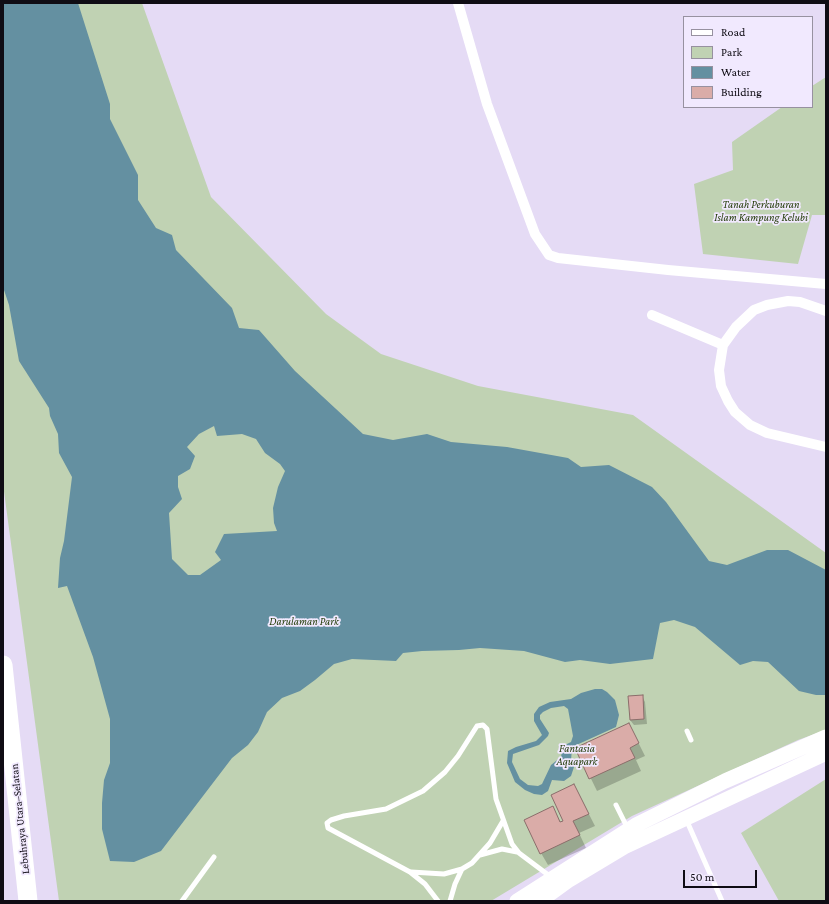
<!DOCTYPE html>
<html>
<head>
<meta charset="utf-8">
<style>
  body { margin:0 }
  #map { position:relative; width:829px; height:904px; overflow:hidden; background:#e5dbf5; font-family:"Crimson Pro",serif }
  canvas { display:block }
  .frame { position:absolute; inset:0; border:4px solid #0f0c14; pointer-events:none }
  .legend { position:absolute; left:683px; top:16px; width:130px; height:92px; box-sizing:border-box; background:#f1e9fe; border:1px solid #9791a0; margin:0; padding:5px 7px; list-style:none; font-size:12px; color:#0f0c14 }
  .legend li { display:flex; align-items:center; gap:8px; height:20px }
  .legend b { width:20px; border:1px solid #9791a0 }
  .scale { position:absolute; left:683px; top:870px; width:74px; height:18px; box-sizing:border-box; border:2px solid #0f0c14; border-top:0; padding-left:5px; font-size:12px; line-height:14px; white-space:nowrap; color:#0f0c14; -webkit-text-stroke:3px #f1e9fe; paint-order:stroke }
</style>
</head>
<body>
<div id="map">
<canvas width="829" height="904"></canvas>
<div class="frame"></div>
<ul class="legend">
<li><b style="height:5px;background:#fff"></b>Road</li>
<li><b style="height:11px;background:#c0d2b3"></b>Park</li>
<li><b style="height:11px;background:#6490a1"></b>Water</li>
<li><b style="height:11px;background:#daaca8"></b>Building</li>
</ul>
<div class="scale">50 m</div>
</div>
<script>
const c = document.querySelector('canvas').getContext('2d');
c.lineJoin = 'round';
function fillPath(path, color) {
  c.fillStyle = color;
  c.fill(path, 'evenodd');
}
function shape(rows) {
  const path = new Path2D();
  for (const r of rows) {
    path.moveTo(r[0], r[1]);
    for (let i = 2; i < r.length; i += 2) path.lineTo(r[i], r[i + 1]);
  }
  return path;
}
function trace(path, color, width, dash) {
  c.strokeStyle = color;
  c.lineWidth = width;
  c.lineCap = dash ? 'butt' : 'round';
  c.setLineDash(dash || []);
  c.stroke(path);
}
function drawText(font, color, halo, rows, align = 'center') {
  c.font = font + ' "Crimson Pro",serif';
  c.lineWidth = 3.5;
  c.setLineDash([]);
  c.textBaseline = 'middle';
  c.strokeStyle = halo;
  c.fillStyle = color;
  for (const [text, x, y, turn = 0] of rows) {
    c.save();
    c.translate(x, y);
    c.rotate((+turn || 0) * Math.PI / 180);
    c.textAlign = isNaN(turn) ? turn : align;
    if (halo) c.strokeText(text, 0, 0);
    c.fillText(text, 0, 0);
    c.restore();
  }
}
fillPath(shape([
  [3,3,142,3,211,197,326,314,381,354,478,386,633,415,826,553,826,730,798,740,632,816,491,901,59,901,3,484],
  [826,77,826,215,812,215,798,264,703,254,694,184,733,170,732,142,782,107,812,107,812,86],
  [826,779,826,901,779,901,741,833]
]), '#c0d2b3');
fillPath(shape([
  [3,3,78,3,110,104,110,119,138,175,138,200,156,228,172,235,176,250,232,308,239,328,259,330,295,371,363,434,393,440,427,434,451,442,507,447,568,458,581,467,609,465,652,487,666,502,709,561,727,565,767,550,788,550,826,570,826,695,816,695,799,691,768,662,753,661,740,665,695,627,674,620,660,623,653,659,610,664,580,660,565,662,524,651,480,648,459,650,422,651,403,653,396,661,352,659,334,664,315,680,300,691,282,698,267,712,258,732,248,745,232,758,161,851,134,862,110,861,102,829,102,803,104,780,110,763,110,719,93,657,67,586,58,588,60,558,64,541,72,477,59,453,58,434,50,416,49,408,19,361,9,305,3,287],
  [214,426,217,436,242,434,256,439,265,453,280,464,285,471,278,487,273,508,274,523,277,531,224,534,215,552,221,560,200,575,188,575,172,559,169,513,182,499,178,487,178,476,190,469,195,456,187,447,199,434],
  [595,689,602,689,607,692,615,700,619,715,616,727,572,747,571,761,574,767,571,776,564,781,552,780,548,791,542,795,534,794,525,790,515,782,507,763,508,751,516,747,536,741,542,735,534,721,534,714,539,707,550,702,571,699,581,693],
  [564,706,568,709,573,736,571,742,563,746,561,757,551,765,542,784,538,786,528,785,520,779,512,762,513,754,539,745,548,736,549,733,540,719,540,715,543,712,551,708]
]), '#6490a1');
fillPath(shape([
  [642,696,645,702,647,724,634,725,630,720],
  [635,736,645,756,636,760,641,771,597,791,576,748],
  [574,785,595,826,579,833,586,848,548,865,541,853,553,808,561,823,564,822]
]), '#0003');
const building = shape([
  [643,695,644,719,630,720,628,696,643,695],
  [629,723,639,743,630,748,635,758,589,779,575,748,629,723],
  [574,784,589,814,573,821,580,835,540,854,524,820,553,806,560,822,563,821,551,795,574,784]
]);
fillPath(building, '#daaca8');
trace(building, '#8b6e6b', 1);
trace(shape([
  [687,731,691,740],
  [616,805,628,829],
  [686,819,722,901],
  [480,855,502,849,517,852],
  [411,872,444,874,462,869,472,863,490,843,503,821],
  [182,901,214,857],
  [438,901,425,884,410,872,328,828,327,823,331,820,344,816,386,809,423,791,445,772,458,756,477,726,483,725,487,729,496,799,512,844,519,853,551,877],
  [450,901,455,884,462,869]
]), '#fff', 5);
trace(shape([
  [458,3,487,104,535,234,549,255,558,258,668,270,826,284],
  [826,311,800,302,788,301,767,305,754,310,736,327,723,345,719,370,721,386,728,401,735,412,750,425,767,433,826,447],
  [652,315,723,345]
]), '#fff', 10);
trace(shape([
  [517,901,636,825,725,781,826,737],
  [540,901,569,880,624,847,826,753]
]), '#fff', 15);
trace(shape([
  [3,665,28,901]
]), '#fff', 19);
drawText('italic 11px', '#1e3802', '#f1e9fe', [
  ["Tanah Perkuburan",761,205],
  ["Islam Kampung Kelubi",761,218],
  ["Darulaman Park",304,622],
  ["Fantasia",577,749],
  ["Aquapark",577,762]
]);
drawText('11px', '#0f0c14', '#f1e9fe', [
  ["Lebuhraya Utara–Selatan",20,819,-96]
]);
</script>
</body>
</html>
